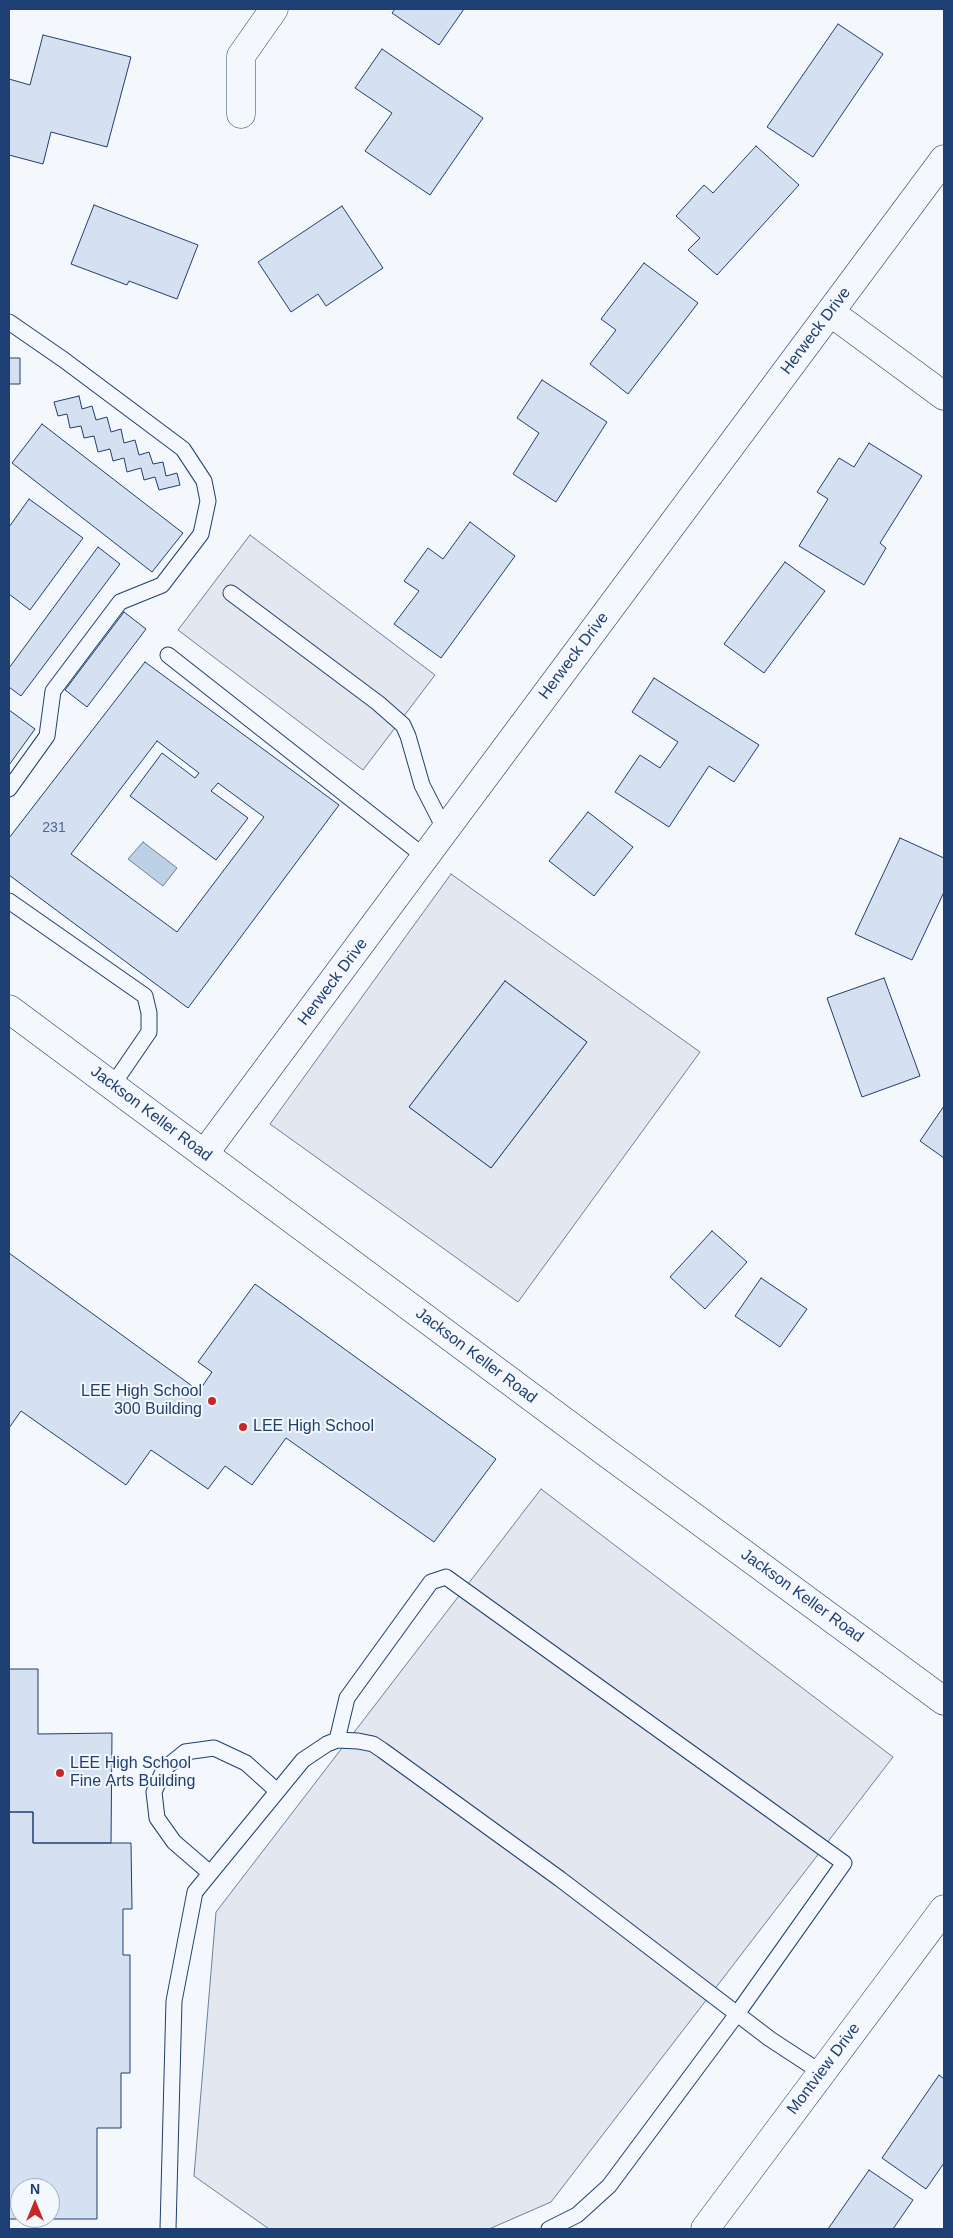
<!DOCTYPE html>
<html>
<head>
<meta charset="utf-8">
<style>
  body { margin:0 }
  #map { position:relative; width:953px; height:2238px; overflow:hidden; background:#f4f7fb; font-family:Helvetica,sans-serif }
  canvas { display:block }
  .frame { position:absolute; inset:0; border:10px solid #1d3f73; pointer-events:none }
  .north { position:absolute; left:10px; top:2178px; width:50px; height:50px; box-sizing:border-box; background:#f4f7fb; border:1px solid #9eadc5; border-radius:50%; rotate:0deg; font-size:14px; font-weight:700; line-height:20px; text-align:center; color:#1d3f73 }
  .north::after { content:''; display:block; margin:auto; width:18px; height:22px; background:#c62828; clip-path:polygon(50% 0,100% 100%,50% 72%,0 100%) }
</style>
</head>
<body>
<div id="map">
<canvas width="953" height="2238"></canvas>
<div class="frame"></div>
<div class="north">N</div>
</div>
<script>
const c = document.querySelector('canvas').getContext('2d');
c.lineJoin = 'round';
function fillPath(path, color) {
  c.fillStyle = color;
  c.fill(path, 'evenodd');
}
function shape(rows) {
  const path = new Path2D();
  for (const r of rows) {
    path.moveTo(r[0], r[1]);
    for (let i = 2; i < r.length; i += 2) path.lineTo(r[i], r[i + 1]);
  }
  return path;
}
function trace(path, color, width, dash) {
  c.strokeStyle = color;
  c.lineWidth = width;
  c.lineCap = dash ? 'butt' : 'round';
  c.setLineDash(dash || []);
  c.stroke(path);
}
function drawText(font, color, halo, rows, align = 'center') {
  c.font = font + ' Helvetica,sans-serif';
  c.lineWidth = 4;
  c.setLineDash([]);
  c.textBaseline = 'middle';
  c.strokeStyle = halo;
  c.fillStyle = color;
  for (const [text, x, y, turn = 0] of rows) {
    c.save();
    c.translate(x, y);
    c.rotate((+turn || 0) * Math.PI / 180);
    c.textAlign = isNaN(turn) ? turn : align;
    if (halo) c.strokeText(text, 0, 0);
    c.fillText(text, 0, 0);
    c.restore();
  }
}
const parking = shape([
  [250,535,435,675,363,770,178,630,250,535],
  [451,874,700,1052,518,1302,270,1124,451,874],
  [505,981,587,1042,491,1168,409,1107,505,981],
  [541,1489,893,1757,551,2202,489,2229,269,2229,194,2176,216,1912,541,1489]
]);
fillPath(parking, '#e3e8f0');
trace(parking, '#687fa3', 1);
const water = shape([
  [143,842,177,868,163,886,128,859,143,842]
]);
fillPath(water, '#bed0e5');
trace(water, '#687fa3', 1);
const building = shape([
  [395,9,464,9,439,45,392,13,395,9],
  [838,24,883,54,813,157,767,127,838,24],
  [43,35,131,57,107,147,51,132,43,164,9,155,9,79,30,85,43,35],
  [382,49,483,118,430,195,365,151,392,113,355,88,382,49],
  [756,146,799,185,717,275,688,250,700,238,676,216,704,185,713,193,756,146],
  [94,205,198,245,177,299,129,281,127,285,71,264,94,205],
  [342,206,383,268,326,306,318,294,291,312,258,262,342,206],
  [644,263,698,303,628,394,590,364,616,330,601,319,644,263],
  [9,358,20,358,20,384,9,384,9,358],
  [542,380,607,422,556,502,513,474,539,433,517,418,542,380],
  [79,396,82,409,92,406,96,420,107,417,111,432,121,429,124,443,135,440,139,455,149,452,153,464,163,462,166,476,177,473,180,485,159,490,155,477,144,480,141,468,127,472,124,458,113,461,110,449,98,452,94,436,84,438,81,426,70,428,67,414,58,416,54,402,79,396],
  [42,424,183,533,152,572,12,463,42,424],
  [869,443,922,476,880,543,886,548,864,585,799,546,828,499,817,492,839,458,854,467,869,443],
  [29,499,83,538,30,610,9,594,9,527,29,499],
  [470,522,515,556,441,658,394,624,419,591,404,581,428,548,443,559,470,522],
  [98,547,120,564,21,696,9,687,9,668,98,547],
  [785,562,825,591,764,673,724,644,785,562],
  [124,612,146,629,87,707,65,690,124,612],
  [145,662,339,805,188,1008,9,875,9,838,145,662],
  [157,741,199,773,195,778,162,753,130,796,216,860,248,818,211,791,218,783,264,817,177,932,71,854,157,741],
  [654,678,759,745,734,782,709,766,669,827,615,792,640,755,660,768,678,742,632,712,654,678],
  [9,710,35,729,9,765,9,710],
  [588,812,633,847,594,896,549,861,588,812],
  [900,838,944,858,944,892,912,960,855,934,900,838],
  [884,978,920,1076,862,1097,827,998,884,978],
  [505,981,587,1042,491,1168,409,1107,505,981],
  [944,1106,944,1158,920,1141,944,1106],
  [712,1231,747,1262,705,1309,670,1277,712,1231],
  [9,1253,199,1391,212,1372,198,1362,255,1284,496,1459,434,1542,286,1438,252,1485,225,1466,208,1489,151,1450,126,1485,21,1411,9,1428,9,1253],
  [761,1278,807,1309,780,1347,735,1316,761,1278],
  [9,1669,38,1669,38,1734,112,1733,111,1843,33,1843,33,1812,9,1812,9,1669],
  [9,1812,33,1812,33,1843,131,1843,132,1909,123,1909,123,1955,130,1955,130,2073,121,2073,121,2128,97,2128,97,2219,9,2219,9,1812],
  [20,2188,50,2188,50,2218,20,2218,20,2188],
  [939,2075,944,2079,944,2163,926,2189,882,2158,939,2075],
  [869,2170,913,2200,893,2229,828,2229,869,2170]
]);
fillPath(building, '#d5e0f0');
trace(building, '#1d3f73', 1);
const service = shape([
  [9,322,64,360,183,449,204,481,208,501,201,534,162,585,120,602,53,691,47,736,9,789],
  [231,593,378,703,403,725,408,736,422,785,445,830],
  [168,655,425,857],
  [9,901,145,996,149,1013,149,1032,112,1086],
  [337,1740,347,1698,431,1582,446,1577,844,1863,737,2014,609,2186,577,2215,549,2229],
  [210,1873,174,1842,157,1818,154,1792,164,1769,185,1752,214,1748,246,1763,277,1791],
  [168,2229,174,2001,195,1892,303,1760,327,1744,337,1740,358,1741,373,1744,382,1750,560,1879,770,2039,822,2073]
]);
const minor = shape([
  [241,114,241,56,274,9],
  [830,312,944,396],
  [204,1154,944,159],
  [705,2229,944,1909]
]);
const secondary = shape([
  [9,1009,604,1451,944,1701]
]);
trace(service, '#1d3f73', 17);
trace(minor, '#1d3f73', 29);
trace(secondary, '#1d3f73', 29);
trace(service, '#f4f7fb', 15);
trace(minor, '#f4f7fb', 28);
trace(secondary, '#f4f7fb', 28);
for (const [x, y, r, color] of [
  [212,1401,5,"#c62828"],
  [243,1427,5,"#c62828"],
  [60,1773,5,"#c62828"]
]) {
  const dot = new Path2D();
  dot.arc(x, y, r, 0, 2 * Math.PI);
  c.fillStyle = color;
  c.fill(dot);
  trace(dot, '#f4f7fb', 2);
}
drawText('14px', '#4b6792', null, [
  ["231",54,828]
]);
drawText('16px', '#1d3f73', '#f4f7fb', [
  ["Herweck Drive",816,331,-53],
  ["Herweck Drive",574,656,-53],
  ["Herweck Drive",333,982,-53],
  ["Jackson Keller Road",151,1114,37],
  ["Jackson Keller Road",476,1356,37],
  ["Jackson Keller Road",802,1596,36],
  ["Montview Drive",824,2069,-53]
]);
drawText('16px', '#1d3f73', '#f4f7fb', [
  ["LEE High School",202,1392,"right"],
  ["300 Building",202,1410,"right"],
  ["LEE High School",253,1427],
  ["LEE High School",70,1764],
  ["Fine Arts Building",70,1782]
], 'left');
</script>
</body>
</html>
